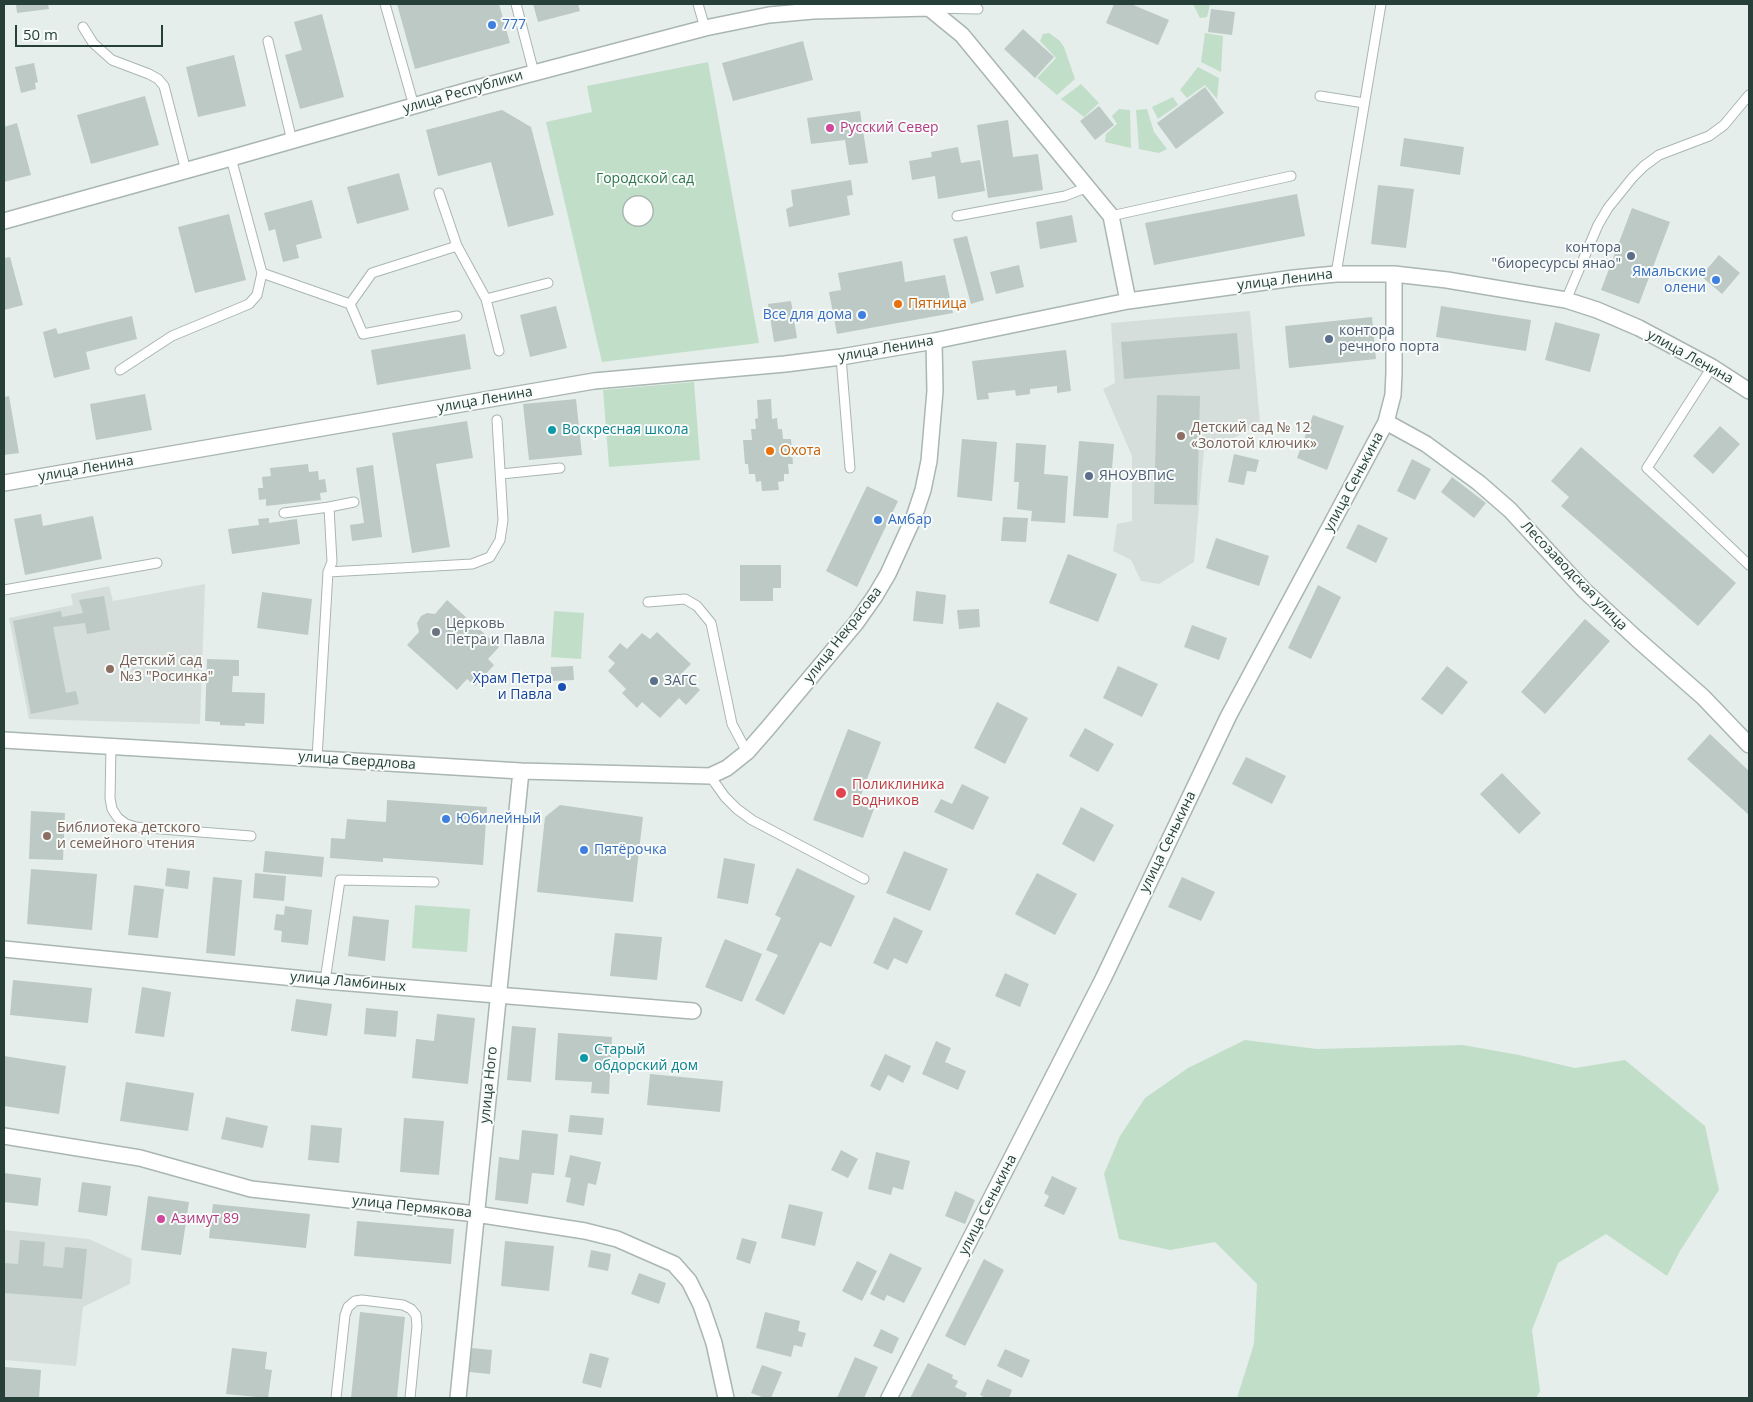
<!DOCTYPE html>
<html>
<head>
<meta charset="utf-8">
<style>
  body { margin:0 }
  #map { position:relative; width:1753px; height:1402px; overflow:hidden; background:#e6eeeb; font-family:"Open Sans",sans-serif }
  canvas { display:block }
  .frame { position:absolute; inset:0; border:5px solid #264039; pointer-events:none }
  .scale { position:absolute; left:15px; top:25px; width:148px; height:22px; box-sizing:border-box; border:2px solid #264039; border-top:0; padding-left:6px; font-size:15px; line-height:18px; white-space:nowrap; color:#264039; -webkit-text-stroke:4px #f7fbf9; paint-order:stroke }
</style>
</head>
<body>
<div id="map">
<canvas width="1753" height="1402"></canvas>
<div class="frame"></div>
<div class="scale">50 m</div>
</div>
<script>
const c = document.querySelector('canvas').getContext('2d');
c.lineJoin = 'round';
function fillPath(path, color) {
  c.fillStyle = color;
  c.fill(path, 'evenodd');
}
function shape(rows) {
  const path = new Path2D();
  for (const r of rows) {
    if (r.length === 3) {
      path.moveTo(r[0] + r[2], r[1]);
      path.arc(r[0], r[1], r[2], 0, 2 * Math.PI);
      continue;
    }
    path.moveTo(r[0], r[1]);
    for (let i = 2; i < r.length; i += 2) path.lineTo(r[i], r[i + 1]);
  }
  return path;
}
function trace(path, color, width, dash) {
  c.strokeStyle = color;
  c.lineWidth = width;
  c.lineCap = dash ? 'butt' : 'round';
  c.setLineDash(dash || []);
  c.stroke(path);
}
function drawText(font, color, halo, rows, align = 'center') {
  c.font = font + ' "Open Sans",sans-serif';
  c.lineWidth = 4;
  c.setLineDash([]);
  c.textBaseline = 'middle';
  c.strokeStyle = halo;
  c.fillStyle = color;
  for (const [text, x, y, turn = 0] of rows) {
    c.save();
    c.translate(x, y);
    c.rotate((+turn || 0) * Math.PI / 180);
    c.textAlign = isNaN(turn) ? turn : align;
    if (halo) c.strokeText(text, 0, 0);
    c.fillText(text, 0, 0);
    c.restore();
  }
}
fillPath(shape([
  [1250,311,1260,423,1215,449,1204,450,1194,562,1159,584,1141,581,1131,560,1113,551,1117,524,1132,521,1132,456,1103,389,1115,383,1111,323],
  [205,584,200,724,29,719,9,618,73,605,71,594,109,586,113,601],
  [4,1230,89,1239,132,1259,130,1284,83,1307,76,1366,4,1360]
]), '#d5deda');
fillPath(shape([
  [1193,4,1210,4,1207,17,1200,18],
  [1049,33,1060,41,1064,47,1075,79,1057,95,1037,78,1056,58,1040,41,1043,34],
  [1205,33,1223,36,1221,72,1201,62],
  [708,62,759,343,602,362,546,122,592,112,587,86],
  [1198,67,1219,78,1217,99,1205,85,1187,98,1180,90],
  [1081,84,1099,103,1084,117,1061,99],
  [1173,97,1178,105,1158,119,1152,107],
  [1119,109,1130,110,1131,148,1105,142,1106,134,1117,124,1112,116],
  [1147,109,1154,132,1167,149,1159,153,1139,149,1136,110],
  [694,382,700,460,609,467,603,390],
  [554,611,584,613,581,659,551,657],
  [415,905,470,909,467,952,412,948],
  [1245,1040,1317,1049,1463,1045,1519,1055,1575,1068,1625,1060,1705,1126,1719,1190,1680,1251,1667,1276,1606,1234,1558,1263,1532,1330,1540,1391,1536,1398,1237,1398,1254,1344,1257,1284,1215,1242,1170,1250,1119,1239,1104,1174,1120,1136,1145,1098,1188,1068]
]), '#c1dec9');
fillPath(shape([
  [16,4,48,4,49,9,17,13],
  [397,4,499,4,510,43,415,69],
  [533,4,578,4,580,11,538,22],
  [1114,4,1131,4,1169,20,1158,45,1106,23],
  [1211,9,1235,12,1232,35,1208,32],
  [322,14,344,97,300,109,285,55,302,50,294,22],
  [1023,29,1054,57,1035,78,1004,49],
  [803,41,813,80,733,101,722,63],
  [234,55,246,106,198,117,186,67],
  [34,63,38,82,35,83,36,89,21,93,15,67],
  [1205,87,1224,113,1176,149,1157,123],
  [145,96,159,145,91,164,77,115],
  [1099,106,1114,125,1095,140,1080,121],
  [502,110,531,127,554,215,508,227,491,162,438,176,426,130],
  [860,111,868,163,849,165,845,140,811,144,807,118],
  [1008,120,1013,157,1038,154,1043,190,988,198,977,125],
  [17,123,31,175,4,182,4,127],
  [1404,138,1464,147,1460,175,1400,166],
  [958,147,961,163,980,160,985,191,938,199,935,176,912,180,909,161,932,157,931,152],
  [399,173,409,210,357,224,347,187],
  [851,180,853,195,847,196,850,215,789,227,786,209,793,206,791,190],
  [1378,185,1414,189,1406,248,1371,244],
  [1297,194,1305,236,1154,265,1145,223],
  [312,200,322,238,296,245,299,258,283,262,275,229,269,231,264,213],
  [1632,208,1670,222,1639,304,1601,290],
  [229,214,246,280,195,293,178,227],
  [1072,215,1077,242,1040,249,1036,222],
  [967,236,984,300,971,304,953,239],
  [1719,255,1740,273,1722,294,1701,276],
  [10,257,23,305,4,310,4,258],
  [902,261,905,282,945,275,953,313,837,334,829,292,841,290,838,273],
  [1019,265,1024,287,996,294,990,272],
  [791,301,797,338,774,342,768,304],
  [556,306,567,348,530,357,520,315],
  [1441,306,1531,320,1526,351,1436,337],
  [132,316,137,339,86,352,90,369,54,378,43,332,56,328,58,334],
  [1372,317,1376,359,1289,368,1285,326],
  [1555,322,1600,334,1590,372,1545,360],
  [1237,333,1240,369,1124,379,1121,342],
  [465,334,471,369,377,385,371,350],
  [1066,350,1071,391,1057,393,1057,386,1030,389,1030,394,1016,396,1015,390,988,393,989,399,977,400,972,361],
  [145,394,152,430,96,440,90,404],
  [1157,395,1200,396,1197,505,1154,504],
  [9,396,19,453,4,455,4,397],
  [576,399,582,455,529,460,523,404],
  [771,399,772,419,777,418,778,429,782,429,783,439,791,439,793,464,788,464,789,474,784,474,784,481,778,482,779,490,762,491,761,481,756,482,755,474,749,474,748,464,745,464,743,440,752,440,751,429,756,429,755,419,758,418,757,400],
  [1313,415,1344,426,1327,470,1297,458],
  [467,421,473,458,436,464,450,547,412,553,392,433],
  [1720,426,1740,444,1713,474,1693,456],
  [962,439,997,442,992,501,957,497],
  [1079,441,1114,444,1108,518,1073,516],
  [1016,443,1046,445,1044,474,1068,476,1065,523,1031,521,1032,511,1017,509,1019,482,1014,482],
  [1581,447,1736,583,1698,626,1561,506,1569,497,1551,481],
  [1234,454,1259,460,1256,472,1247,471,1244,485,1228,482],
  [1412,459,1431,469,1415,500,1397,491],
  [308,464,309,472,318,471,319,480,325,479,327,492,320,493,321,500,266,506,266,499,259,500,258,488,263,488,262,477,271,476,270,468],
  [373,465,382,537,352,541,350,525,364,523,356,468],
  [1452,477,1486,503,1474,518,1441,492],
  [867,486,898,501,857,587,826,571],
  [41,514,43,526,93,516,102,559,25,575,14,519],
  [1003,517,1028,518,1026,542,1001,541],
  [269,518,269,523,297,519,300,544,232,554,228,529,259,525,258,519],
  [1358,524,1388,538,1376,563,1346,548],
  [1216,538,1269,556,1259,586,1206,568],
  [1068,554,1117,574,1098,622,1049,603],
  [740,565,781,565,781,588,773,588,773,601,740,601],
  [1318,585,1341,597,1311,659,1288,648],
  [916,591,946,595,943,624,913,621],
  [262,592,312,599,308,635,257,628],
  [104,596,110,630,87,634,85,623,53,627,66,693,76,691,79,704,31,714,13,621,61,611,62,617,83,613,79,600],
  [447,600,499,647,488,659,494,665,475,686,467,679,457,690,407,645,419,632,417,623,421,616,427,613,435,614],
  [979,609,980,627,959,629,957,610],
  [1585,619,1610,641,1545,714,1521,692],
  [1192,625,1227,638,1219,660,1184,647],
  [657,632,691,664,682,673,700,690,686,705,679,698,660,718,642,702,637,708,622,693,626,689,608,671,615,663,608,657,620,643,627,649,642,633,650,639],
  [207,659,239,660,239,676,233,676,232,692,265,693,264,724,245,723,245,726,220,725,220,722,205,721],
  [573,666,574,680,551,681,551,667],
  [1118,666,1158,684,1142,717,1103,698],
  [1447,666,1468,682,1442,715,1421,699],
  [997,702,1028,718,1005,764,974,748],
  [1085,728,1114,744,1098,772,1069,756],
  [848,729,881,742,858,803,874,809,863,838,813,820],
  [1710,734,1749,771,1749,815,1687,759],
  [1246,757,1286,776,1272,804,1232,784],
  [1502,773,1541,813,1519,834,1480,794],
  [962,784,989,797,973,830,934,812,941,799,952,804],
  [387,800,487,807,483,865,383,858,383,862,330,858,331,838,345,839,347,819,386,822],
  [560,805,643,817,633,902,537,892,545,817],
  [1081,807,1114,825,1094,862,1062,844],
  [31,811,65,813,63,860,29,859],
  [265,851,324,857,322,877,263,872],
  [904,851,948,869,930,911,886,893],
  [724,858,755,864,748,904,717,898],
  [167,868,190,871,188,889,165,886],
  [797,868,855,896,831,947,820,942,784,1015,755,1000,778,955,766,950,781,918,775,915],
  [31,869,97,874,92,930,27,924],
  [255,873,286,876,284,901,253,898],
  [1037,873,1077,894,1055,935,1015,914],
  [213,877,242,880,235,956,206,953],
  [1182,877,1215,892,1201,921,1168,907],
  [134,885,164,889,158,938,128,935],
  [285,906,312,910,308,945,281,942,282,931,274,930,276,914,284,915],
  [353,916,389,920,385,961,348,956],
  [894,917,923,931,907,964,894,958,888,970,873,963],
  [615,933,662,937,657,980,610,976],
  [725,939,762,954,742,1002,705,987],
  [1005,973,1029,984,1020,1007,995,996],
  [13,980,92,988,88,1023,10,1015],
  [142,987,171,992,164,1037,135,1033],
  [296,999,332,1004,327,1036,291,1031],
  [366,1008,398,1011,396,1037,364,1034],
  [437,1014,475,1018,468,1084,412,1078,416,1039,434,1041],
  [512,1026,536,1028,531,1082,507,1080],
  [558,1033,612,1037,609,1094,591,1093,592,1082,555,1080],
  [936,1041,951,1048,945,1062,966,1071,958,1090,922,1074],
  [885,1054,911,1066,903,1083,888,1075,880,1091,870,1086],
  [4,1056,66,1066,59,1114,4,1106],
  [650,1074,723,1081,720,1112,647,1105],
  [126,1082,194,1093,188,1131,120,1121],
  [570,1115,604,1118,602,1135,568,1132],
  [226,1117,268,1126,263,1148,221,1139],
  [404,1118,444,1121,439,1175,400,1172],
  [311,1125,342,1128,339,1163,308,1160],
  [522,1130,558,1134,554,1175,532,1173,528,1204,495,1200,499,1157,519,1160],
  [841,1150,858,1159,848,1178,831,1170],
  [876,1152,910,1161,903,1190,893,1187,891,1195,868,1189],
  [570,1155,601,1162,596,1185,588,1183,584,1206,566,1202,571,1178,565,1177],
  [4,1173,41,1178,38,1206,4,1202],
  [1052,1176,1077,1188,1064,1215,1044,1206,1049,1196,1044,1193],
  [82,1182,111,1186,107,1216,78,1212],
  [955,1191,975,1200,965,1224,945,1216],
  [148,1196,189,1202,181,1255,141,1250],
  [213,1204,310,1214,306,1248,209,1238],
  [789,1204,823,1212,815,1246,781,1238],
  [357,1221,454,1229,451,1264,354,1256],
  [742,1238,757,1242,750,1264,736,1259],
  [20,1240,45,1242,43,1266,63,1268,65,1247,87,1249,82,1299,4,1293,4,1263,18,1264],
  [505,1241,554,1246,549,1291,501,1286],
  [591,1250,611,1254,608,1271,588,1267],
  [890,1253,922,1268,904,1303,887,1295,884,1301,870,1294],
  [984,1259,1004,1270,965,1346,945,1336],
  [857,1261,877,1271,862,1301,842,1291],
  [639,1273,666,1283,659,1304,631,1294],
  [360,1312,405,1317,397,1398,351,1398],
  [765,1312,800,1321,798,1331,806,1333,802,1347,794,1345,791,1357,756,1348],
  [881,1329,899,1338,892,1354,873,1346],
  [232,1348,267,1352,265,1369,272,1370,268,1398,226,1394],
  [471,1348,492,1350,490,1374,469,1372],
  [1005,1349,1030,1360,1022,1378,997,1366],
  [590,1353,609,1358,601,1388,582,1383],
  [855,1357,878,1367,864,1398,837,1398],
  [928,1363,953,1375,952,1378,958,1381,955,1387,967,1393,965,1398,910,1398],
  [762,1365,782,1372,771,1398,765,1398,751,1393],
  [4,1367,41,1370,39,1398,4,1398],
  [987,1379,1012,1390,1009,1398,986,1398,980,1395]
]), '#bcc9c4');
const lane = shape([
  [385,4,414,106],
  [516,4,534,73],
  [698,4,705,28],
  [929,8,978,9],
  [83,27,93,43,112,60,149,74,158,79,164,86,186,171],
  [268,41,292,141],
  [1320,96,1364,103],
  [231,158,262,273,350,304,372,273,457,246,486,299,548,283],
  [439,193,457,246],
  [957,216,1065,196,1088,187],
  [1111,216,1291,176],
  [1336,274,1381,4],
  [486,299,499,351],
  [1566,300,1598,225,1608,208,1633,177,1644,166,1659,155,1709,136,1724,125,1749,95],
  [350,304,363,334,457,316],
  [841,357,850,468],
  [1712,367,1647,468,1749,565],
  [120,370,172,336,249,304,257,295,262,273],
  [501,474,560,468],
  [329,507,354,502],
  [284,513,329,507,332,562,328,572],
  [4,590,157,563],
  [648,602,685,599,697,606,711,623,732,724,747,752],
  [111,746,110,798,112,809,118,818,126,824,136,827,251,836],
  [317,758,328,572,472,564,490,557,500,540,503,520,497,420],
  [710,776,725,797,737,809,752,820,864,879],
  [325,981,340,880,434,882],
  [336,1398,345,1315,348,1307,355,1301,362,1300,403,1305,411,1309,416,1315,417,1326,410,1398]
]);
const street = shape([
  [638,211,7],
  [4,221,231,158,473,89,705,28,769,15,813,11,929,8,962,35,1111,216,1128,301],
  [1386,422,1426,444,1479,483,1510,510,1584,590,1637,639,1703,697,1749,745],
  [4,483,594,381,785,364,841,357,934,341,1128,301,1294,278,1336,274,1394,274,1447,280,1566,300,1597,310,1639,328,1712,367,1749,391],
  [4,740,521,771,710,776,727,768,747,752,768,728,856,623,875,596,888,574,914,517,923,490,929,461,935,391,934,341],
  [4,949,325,981,693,1011],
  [4,1136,140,1158,251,1189,476,1214,585,1231,617,1239,674,1264,689,1281,701,1305,714,1343,726,1398],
  [458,1398,521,771],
  [889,1398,1103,979,1229,715,1386,422,1393,395,1394,373,1394,274]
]);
trace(lane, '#a9b6b2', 11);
trace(street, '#a9b6b2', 18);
trace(lane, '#fff', 9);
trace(street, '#fff', 15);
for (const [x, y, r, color] of [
  [492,25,5,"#3f7fe0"],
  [830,128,5,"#d1479c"],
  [1631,256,5,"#5c6f8a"],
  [1716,280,5,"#3f7fe0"],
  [898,304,5,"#e8710a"],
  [862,315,5,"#3f7fe0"],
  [1329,339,5,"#5c6f8a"],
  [552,430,5,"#0f9aa8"],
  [1181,436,5,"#8d6e63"],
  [770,451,5,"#e8710a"],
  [1089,476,5,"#5c6f8a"],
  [878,520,5,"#3f7fe0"],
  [436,632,5,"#6b7280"],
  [110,669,5,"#8d6e63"],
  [654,681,5,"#5c6f8a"],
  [562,687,5,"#1a4fb4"],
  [841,793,6,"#e0444e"],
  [446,819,5,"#3f7fe0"],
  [47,836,5,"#8d6e63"],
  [584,850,5,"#3f7fe0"],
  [584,1058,5,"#0f9aa8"],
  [161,1219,5,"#d1479c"]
]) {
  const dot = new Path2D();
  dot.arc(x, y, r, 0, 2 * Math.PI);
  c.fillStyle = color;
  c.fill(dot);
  trace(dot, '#f7fbf9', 2);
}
drawText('14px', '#366cbe', '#f7fbf9', [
  ["777",502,25],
  ["Ямальские",1706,272,"right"],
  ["олени",1706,288,"right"],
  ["Все для дома",852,315,"right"],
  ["Амбар",888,520],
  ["Юбилейный",456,819],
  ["Пятёрочка",594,850]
], 'left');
drawText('14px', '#264039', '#f7fbf9', [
  ["улица Республики",463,92,-16],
  ["улица Ленина",1285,280,-7],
  ["улица Ленина",886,349,-10],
  ["улица Ленина",1690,357,29],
  ["улица Ленина",485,400,-10],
  ["улица Ленина",86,469,-10],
  ["улица Сенькина",1354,482,-62],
  ["Лесозаводская улица",1574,576,46],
  ["улица Некрасова",843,635,-52],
  ["улица Свердлова",357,761,4],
  ["улица Сенькина",1168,842,-64],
  ["улица Ламбиных",348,982,5],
  ["улица Ного",489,1085,-84],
  ["улица Сенькина",988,1205,-63],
  ["улица Пермякова",412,1207,6]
]);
drawText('14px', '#b23c85', '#f7fbf9', [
  ["Русский Север",840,128],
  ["Азимут 89",171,1219]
], 'left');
drawText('14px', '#32744c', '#f7fbf9', [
  ["Городской сад",645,179]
]);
drawText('14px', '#4e5e75', '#f7fbf9', [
  ["контора",1621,248,"right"],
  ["\"биоресурсы янао\"",1621,264,"right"],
  ["контора",1339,331],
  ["речного порта",1339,347],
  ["ЯНОУВПиС",1099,476],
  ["ЗАГС",664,681]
], 'left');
drawText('14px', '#c56008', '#f7fbf9', [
  ["Пятница",908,304],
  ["Охота",780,451]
], 'left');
drawText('14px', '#785e54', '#f7fbf9', [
  ["Детский сад № 12",1191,428],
  ["«Золотой ключик»",1191,444],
  ["Детский сад",120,661],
  ["№3 \"Росинка\"",120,677],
  ["Библиотека детского",57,828],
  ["и семейного чтения",57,844]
], 'left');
drawText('14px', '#0d838f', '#f7fbf9', [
  ["Воскресная школа",562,430],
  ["Старый",594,1050],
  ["обдорский дом",594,1066]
], 'left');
drawText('14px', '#5b616d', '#f7fbf9', [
  ["Церковь",446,624],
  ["Петра и Павла",446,640]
], 'left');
drawText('14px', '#164399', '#f7fbf9', [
  ["Храм Петра",552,679],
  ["и Павла",552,695]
], 'right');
drawText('14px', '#be3a42', '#f7fbf9', [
  ["Поликлиника",852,785],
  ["Водников",852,801]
], 'left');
</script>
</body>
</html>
